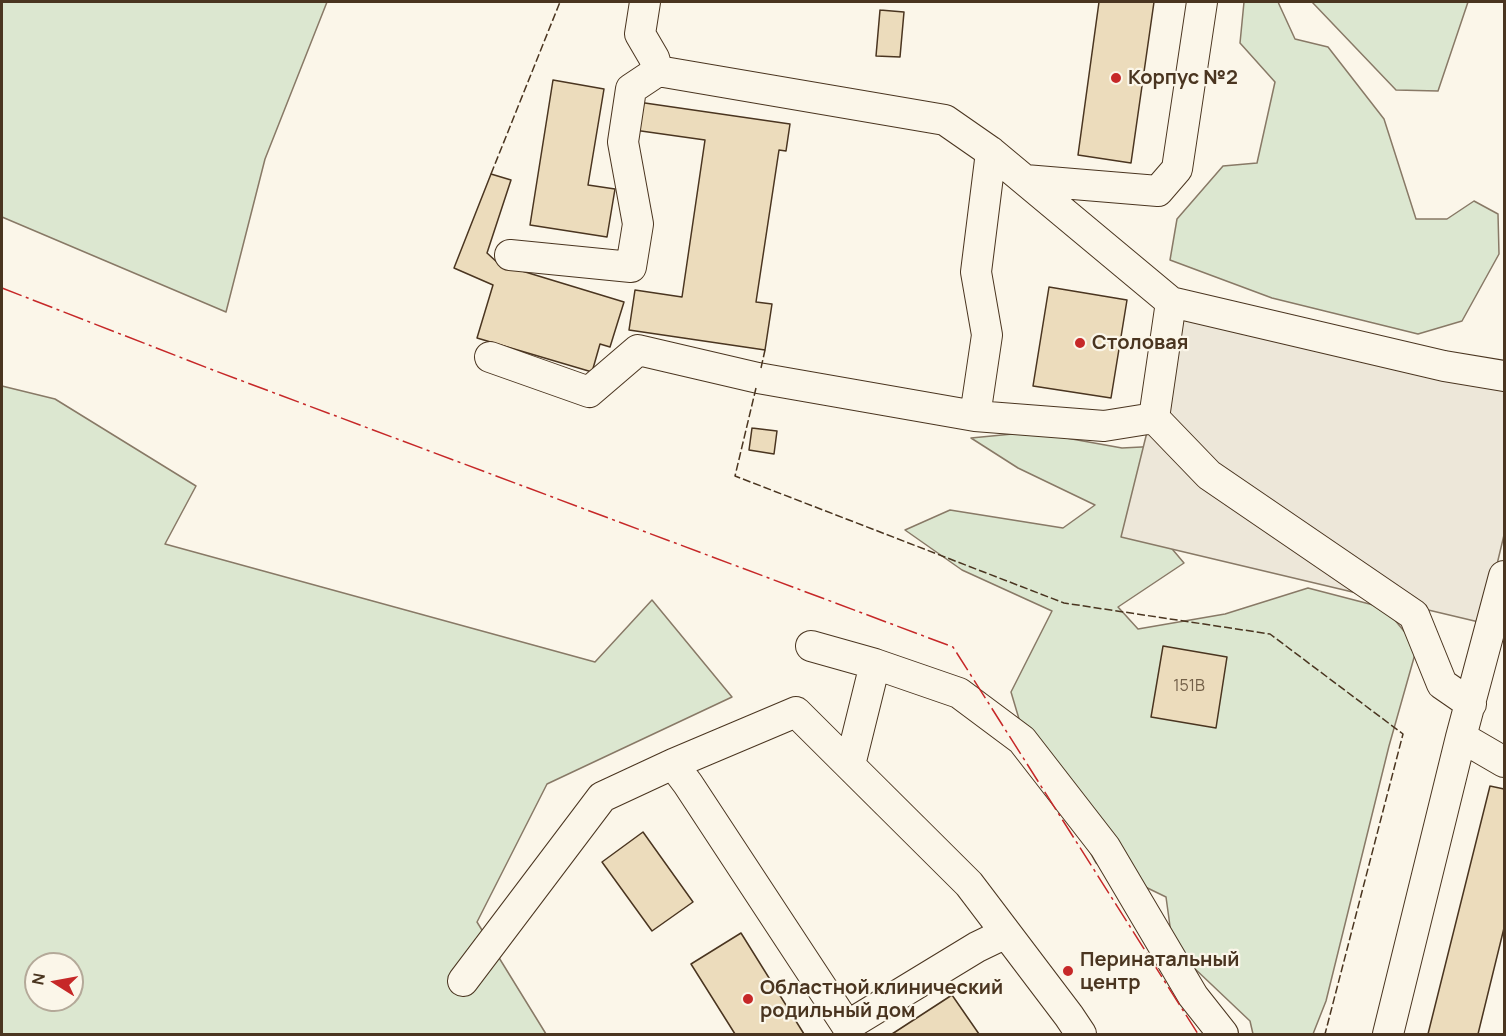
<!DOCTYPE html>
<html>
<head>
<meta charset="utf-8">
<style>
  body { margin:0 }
  #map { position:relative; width:1506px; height:1036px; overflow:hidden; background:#fbf6e9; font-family:Manrope,sans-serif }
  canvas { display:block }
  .frame { position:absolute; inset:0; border:3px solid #4a3520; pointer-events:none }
  .north { position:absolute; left:24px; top:952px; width:60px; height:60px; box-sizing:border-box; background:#fbf6e9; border:2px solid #b4a999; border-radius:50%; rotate:281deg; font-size:16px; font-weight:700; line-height:24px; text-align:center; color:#4a3520 }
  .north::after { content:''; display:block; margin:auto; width:21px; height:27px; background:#c62828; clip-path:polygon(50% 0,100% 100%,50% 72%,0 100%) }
</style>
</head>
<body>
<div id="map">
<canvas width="1506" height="1036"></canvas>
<div class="frame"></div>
<div class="north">N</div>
</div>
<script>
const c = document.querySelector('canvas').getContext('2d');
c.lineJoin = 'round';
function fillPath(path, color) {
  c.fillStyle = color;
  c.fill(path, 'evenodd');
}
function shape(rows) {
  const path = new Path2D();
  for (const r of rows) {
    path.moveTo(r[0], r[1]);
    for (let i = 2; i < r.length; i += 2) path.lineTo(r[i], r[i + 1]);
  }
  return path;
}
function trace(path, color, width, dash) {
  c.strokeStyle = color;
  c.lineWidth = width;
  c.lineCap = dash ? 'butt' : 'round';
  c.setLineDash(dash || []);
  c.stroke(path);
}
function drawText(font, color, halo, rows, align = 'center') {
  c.font = font + ' Manrope,sans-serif';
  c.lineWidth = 4.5;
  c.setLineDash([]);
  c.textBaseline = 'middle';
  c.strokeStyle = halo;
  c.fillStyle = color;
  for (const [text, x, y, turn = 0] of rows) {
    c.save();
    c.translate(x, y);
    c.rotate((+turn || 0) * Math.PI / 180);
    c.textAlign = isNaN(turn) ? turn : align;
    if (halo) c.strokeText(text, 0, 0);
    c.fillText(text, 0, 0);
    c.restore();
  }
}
const green = shape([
  [2,2,327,2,265,159,226,312,2,217,2,2],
  [1244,2,1278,2,1295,39,1328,47,1384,119,1416,219,1447,219,1474,201,1498,214,1499,254,1462,321,1418,334,1272,298,1170,260,1177,219,1223,166,1257,163,1275,82,1240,43,1244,2],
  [1312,2,1468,2,1438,91,1396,90,1312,2],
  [2,386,55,399,196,486,165,544,595,662,652,600,732,697,547,784,477,922,546,1034,2,1034,2,386],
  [36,964,72,964,72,1000,36,1000,36,964],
  [1033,432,1122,448,1161,446,1151,524,1184,563,1118,607,1138,629,1225,614,1308,588,1385,608,1417,647,1389,746,1326,1001,1313,1034,1253,1034,1250,1021,1173,948,1166,897,1096,863,1022,729,1011,692,1052,611,962,570,905,530,950,510,1063,528,1095,505,1018,468,971,438,1033,432]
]);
fillPath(green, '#dce7d0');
trace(green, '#887966', 1.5);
const parking = shape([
  [1177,311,1504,390,1504,535,1483,623,1121,537,1177,311]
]);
fillPath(parking, '#ede7d9');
trace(parking, '#887966', 1.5);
const building = shape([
  [1099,2,1154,2,1131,163,1078,155,1099,2],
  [880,10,904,12,900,57,876,56,880,10],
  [553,80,604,89,588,185,615,189,607,237,530,225,553,80],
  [638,102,790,124,786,151,779,150,756,302,772,304,765,350,629,330,635,290,682,297,705,140,634,130,638,102],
  [491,174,511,180,487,253,499,264,624,302,610,347,600,344,592,372,477,338,493,285,454,268,491,174],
  [1049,287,1127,300,1111,398,1033,386,1049,287],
  [752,428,777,431,774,454,749,450,752,428],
  [1163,646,1227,657,1216,728,1151,717,1163,646],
  [1490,786,1504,789,1504,928,1478,1034,1428,1034,1490,786],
  [643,832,693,902,652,931,602,862,643,832],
  [741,933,804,1034,735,1034,691,964,741,933],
  [952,995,979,1034,892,1034,952,995]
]);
fillPath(building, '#ecdcbc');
trace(building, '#4a3520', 1.5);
const minor = shape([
  [645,2,640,34,654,58,658,71],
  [1025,180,1158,191,1177,169,1202,2],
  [510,255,631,267,638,224,623,142,631,89,658,71,945,120,991,152,1171,302,1444,366,1504,376],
  [1171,302,1154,418,1209,475,1414,615,1442,684,1471,704],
  [490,357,589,392,638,350,758,378,975,416,1104,426,1154,418],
  [975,416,987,335,976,272,991,152],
  [811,646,875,664,959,693,1022,740,1105,847,1193,996,1223,1034],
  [1461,737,1504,762],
  [673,764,688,784,847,1026,977,947,1006,933],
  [850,765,875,664],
  [463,981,602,797,673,764,796,712,969,884,1069,1016,1081,1034],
  [1388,1034,1461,737,1504,576]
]);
trace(minor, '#4a3520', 32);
trace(minor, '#fbf6e9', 30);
trace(shape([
  [491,174,560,2],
  [761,368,765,350],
  [756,388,735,476,1064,603,1270,634,1403,734,1325,1034]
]), '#4a3520', 1.5, [8, 3]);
trace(shape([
  [2,288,213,370,953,647,1198,1034]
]), '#c62828', 1.5, [21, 4.5, 3, 4.5]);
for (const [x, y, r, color] of [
  [1116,78,6,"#c62828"],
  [1080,343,6,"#c62828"],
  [1068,971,6,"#c62828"],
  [748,999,6,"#c62828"]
]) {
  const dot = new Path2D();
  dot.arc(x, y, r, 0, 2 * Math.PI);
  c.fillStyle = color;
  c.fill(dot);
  trace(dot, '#fbf6e9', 2);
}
drawText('16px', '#725f47', null, [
  ["151В",1189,687]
]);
drawText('bold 20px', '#4a3520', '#fbf6e9', [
  ["Корпус №2",1128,78],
  ["Столовая",1092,343],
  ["Перинатальный",1080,960],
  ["центр",1080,983],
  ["Областной клинический",760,988],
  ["родильный дом",760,1011]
], 'left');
</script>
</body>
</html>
